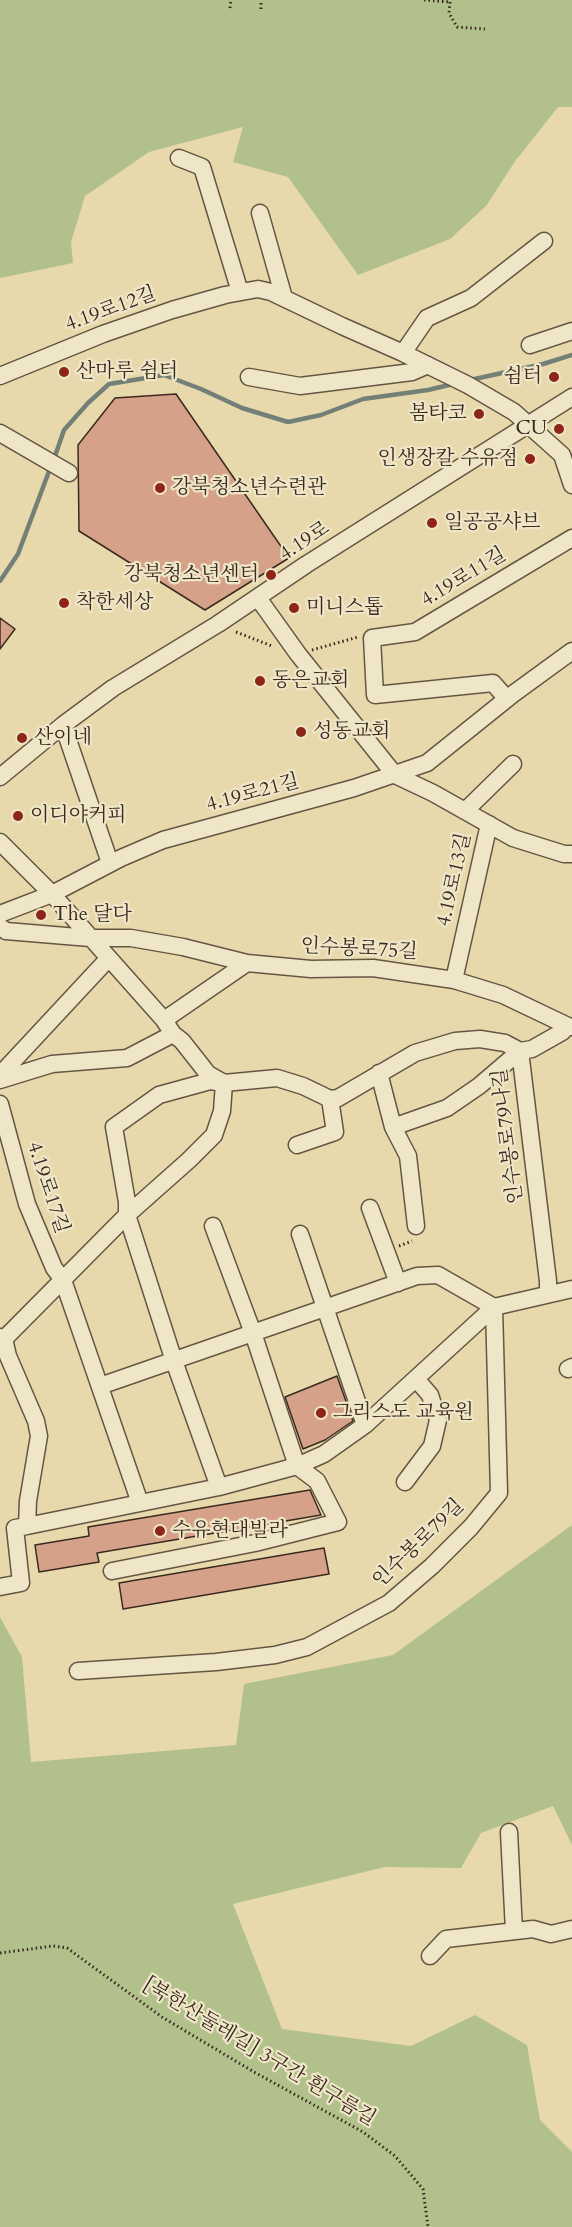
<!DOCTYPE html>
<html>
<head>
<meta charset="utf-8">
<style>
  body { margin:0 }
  canvas { display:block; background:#e7d9ab }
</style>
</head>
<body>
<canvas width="572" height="2227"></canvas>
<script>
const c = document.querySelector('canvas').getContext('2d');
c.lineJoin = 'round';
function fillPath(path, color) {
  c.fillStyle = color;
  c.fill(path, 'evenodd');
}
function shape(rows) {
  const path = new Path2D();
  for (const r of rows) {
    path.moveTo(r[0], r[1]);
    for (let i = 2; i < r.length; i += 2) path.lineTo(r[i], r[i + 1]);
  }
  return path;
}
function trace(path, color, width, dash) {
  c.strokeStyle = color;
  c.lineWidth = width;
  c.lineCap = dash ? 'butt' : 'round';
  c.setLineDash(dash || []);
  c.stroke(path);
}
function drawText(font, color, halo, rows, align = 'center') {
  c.font = font + ' Cardo,"Noto Serif KR",serif';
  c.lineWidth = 4.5;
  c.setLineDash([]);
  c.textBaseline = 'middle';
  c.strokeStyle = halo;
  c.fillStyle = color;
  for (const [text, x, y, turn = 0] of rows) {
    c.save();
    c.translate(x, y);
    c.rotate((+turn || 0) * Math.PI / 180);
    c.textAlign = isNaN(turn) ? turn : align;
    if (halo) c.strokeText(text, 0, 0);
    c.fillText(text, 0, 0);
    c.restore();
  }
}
fillPath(shape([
  [0,0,572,0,572,107,558,107,516,160,486,206,450,239,358,275,288,177,233,162,243,127,149,152,85,196,71,242,73,263,0,278],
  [572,1525,572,1845,553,1806,481,1833,461,1868,385,1867,233,1904,282,2029,411,2046,475,2015,527,2045,540,2120,572,2152,572,2227,0,2227,0,1617,22,1657,31,1762,236,1745,244,1684,393,1655]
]), '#b2c08c');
trace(shape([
  [470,380,543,364,572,355],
  [54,459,64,430,88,403,109,384,164,375,201,389,242,408,288,422,321,415,363,399,428,390,453,384],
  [0,581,18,554,51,466]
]), '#738078', 4.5);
const building = shape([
  [176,394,289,558,205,610,79,531,78,445,115,398,176,394],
  [0,618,15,629,0,649,0,618],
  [337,1376,353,1421,325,1440,303,1449,285,1397,337,1376],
  [310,1490,321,1515,97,1553,99,1562,39,1572,35,1545,89,1536,88,1527,310,1490],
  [324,1548,329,1574,123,1609,119,1583,324,1548]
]);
fillPath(building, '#d5a289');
trace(building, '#3a2a20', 1.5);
const minor = shape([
  [179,158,202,167,240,292],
  [260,213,284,298],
  [530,345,572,331],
  [403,353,427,318,471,298,544,241],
  [0,376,103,334,172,310,225,295,258,289,271,292,342,326,403,353,468,385,514,412,562,455,572,485],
  [249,377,300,386,412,372,428,365],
  [0,433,69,473],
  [258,598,298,654,395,775,433,793,513,838,564,854,572,854],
  [507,699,493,683,375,695,372,638,415,632,572,538],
  [63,725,110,863],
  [0,777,63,725,113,688,218,624,307,564,572,397],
  [465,811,513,764],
  [0,842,52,894,164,1020,173,1034,182,1041,208,1074,224,1083,222,1111,214,1135,189,1160,127,1215,4,1339],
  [0,914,52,894,121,858,163,840,354,788,427,763,513,694,572,651],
  [0,927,6,931,90,938,131,938,183,947,247,963,311,969,373,968,454,980,503,995,568,1026],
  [454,980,489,824],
  [164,1020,247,963],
  [520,1051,548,1281,548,1294],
  [379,1073,393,1127,408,1156,416,1226],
  [0,1075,108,959],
  [0,1080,52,1064,127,1058,173,1034],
  [0,1104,27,1204,54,1268,63,1280,140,1503],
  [393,1127,447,1108,479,1086,520,1051],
  [297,1145,335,1132,330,1099],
  [370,1208,398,1283],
  [300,1234,365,1425],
  [0,1337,4,1339,8,1356,36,1421,39,1436,28,1501,27,1526,15,1528,21,1583,0,1587],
  [568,1369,572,1367],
  [405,1482,432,1446,438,1420,430,1395,416,1379],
  [219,1487,174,1361,127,1215,127,1202,114,1127,159,1095,210,1081,224,1083,277,1078,303,1086,330,1099,338,1098,415,1053,455,1041,480,1039,505,1043,520,1051,532,1049,562,1032,568,1026,572,1027],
  [27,1526,219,1487,297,1466,324,1454,365,1425,494,1307,572,1289],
  [112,1571,255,1543,338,1522,317,1481,297,1466,253,1333,213,1226],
  [78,1671,216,1662,275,1655,307,1647,389,1603,432,1566,471,1527,499,1493,494,1307,438,1275,417,1276,100,1386],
  [509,1832,514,1931],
  [430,1956,446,1939,533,1929,551,1934,572,1929]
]);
trace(minor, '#655643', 19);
trace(shape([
  [424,0,450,2],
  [450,2,449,13,457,27,485,29],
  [230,8,231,0],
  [261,9,261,0],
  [236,632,272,646],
  [312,650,358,637],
  [399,1246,412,1241],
  [0,1953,53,1946,67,1948,162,2017,254,2072,363,2132,395,2156,423,2189,428,2227]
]), '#3a2a20', 3, [1.5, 3]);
trace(minor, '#efe6c8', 16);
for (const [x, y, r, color] of [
  [64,372,6,"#8f2418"],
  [554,377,6,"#8f2418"],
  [479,414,6,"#8f2418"],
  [559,429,6,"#8f2418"],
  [530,459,6,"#8f2418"],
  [160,488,6,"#8f2418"],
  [432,523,6,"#8f2418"],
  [271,575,6,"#8f2418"],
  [64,603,6,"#8f2418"],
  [294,608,6,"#8f2418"],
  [260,681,6,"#8f2418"],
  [301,732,6,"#8f2418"],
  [22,738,6,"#8f2418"],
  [18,816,6,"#8f2418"],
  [41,915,6,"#8f2418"],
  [321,1413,6,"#8f2418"],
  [160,1531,6,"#8f2418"]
]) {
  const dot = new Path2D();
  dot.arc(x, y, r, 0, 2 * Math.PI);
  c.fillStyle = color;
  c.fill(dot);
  trace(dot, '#efe6c8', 2);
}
drawText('20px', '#3a2a20', '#efe6c8', [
  ["4.19로12길",111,310,-20],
  ["4.19로",305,542,-33],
  ["4.19로11길",464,578,-31],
  ["4.19로21길",253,794,-15],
  ["4.19로13길",455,880,-77],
  ["인수봉로75길",359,950,3],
  ["인수봉로79나길",509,1136,-97],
  ["4.19로17길",47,1188,72],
  ["인수봉로79길",419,1544,-44],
  ["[북한산둘레길] 3구간 흰구름길",259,2053,31]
]);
drawText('20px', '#3a2a20', '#efe6c8', [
  ["산마루 쉼터",76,372],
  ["쉼터",542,377,"right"],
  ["봄타코",467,414,"right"],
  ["CU",547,429,"right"],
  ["인생장칼 수유점",518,459,"right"],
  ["강북청소년수련관",172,488],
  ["일공공샤브",444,523],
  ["강북청소년센터",259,575,"right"],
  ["착한세상",76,603],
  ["미니스톱",306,608],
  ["동은교회",272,681],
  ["성동교회",313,732],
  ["산이네",34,738],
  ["이디야커피",30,816],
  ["The 달다",53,915],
  ["그리스도 교육원",333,1413],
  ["수유현대빌라",172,1531]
], 'left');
</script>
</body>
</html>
